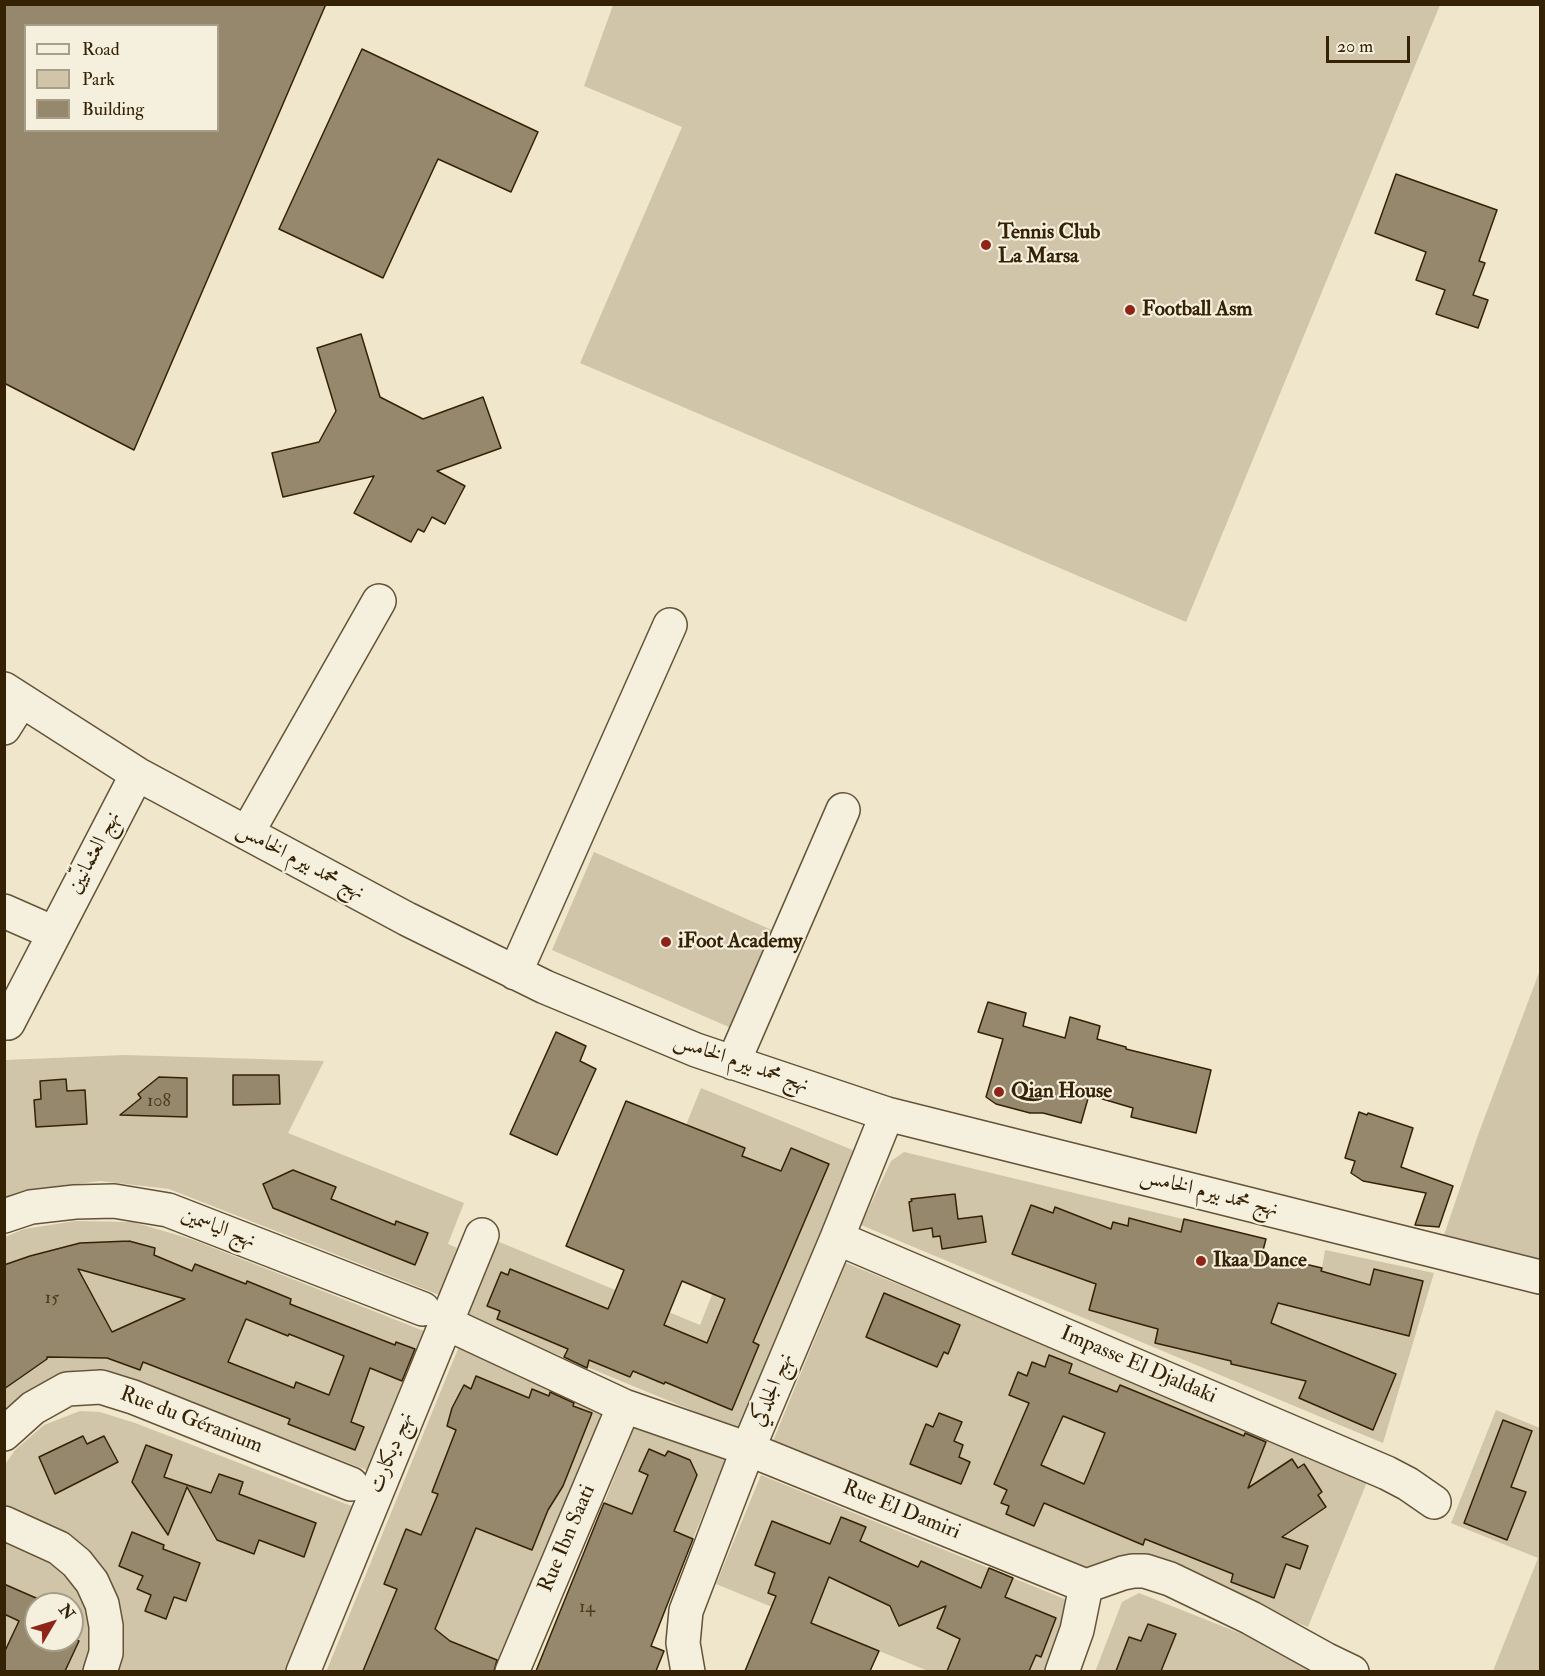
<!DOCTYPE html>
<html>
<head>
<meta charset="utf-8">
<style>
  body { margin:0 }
  #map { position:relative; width:1545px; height:1676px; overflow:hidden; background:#f0e6cb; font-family:"IM FELL Double Pica",serif }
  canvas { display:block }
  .frame { position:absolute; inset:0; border:6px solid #352205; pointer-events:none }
  .legend { position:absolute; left:24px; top:24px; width:195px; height:108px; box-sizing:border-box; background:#f5efdd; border:2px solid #a89d87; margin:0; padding:8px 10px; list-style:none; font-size:18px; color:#352205 }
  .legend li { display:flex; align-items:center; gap:12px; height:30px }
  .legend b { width:30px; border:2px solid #a89d87 }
  .north { position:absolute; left:24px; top:1592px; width:60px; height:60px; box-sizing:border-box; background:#f5efdd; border:2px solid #a89d87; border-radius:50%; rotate:52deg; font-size:16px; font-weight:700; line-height:24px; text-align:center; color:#352205 }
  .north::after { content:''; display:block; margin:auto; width:21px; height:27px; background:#8f2418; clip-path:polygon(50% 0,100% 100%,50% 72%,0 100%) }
  .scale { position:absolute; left:1326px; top:36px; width:84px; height:27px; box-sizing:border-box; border:3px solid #352205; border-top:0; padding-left:8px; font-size:18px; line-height:21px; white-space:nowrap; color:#352205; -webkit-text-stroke:4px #f5efdd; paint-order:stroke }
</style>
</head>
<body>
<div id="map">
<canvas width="1545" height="1676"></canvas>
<div class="frame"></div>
<ul class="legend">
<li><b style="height:8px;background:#f5efdd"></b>Road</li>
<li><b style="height:16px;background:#d0c5a9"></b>Park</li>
<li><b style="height:16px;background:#96886c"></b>Building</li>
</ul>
<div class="north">N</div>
<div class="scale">20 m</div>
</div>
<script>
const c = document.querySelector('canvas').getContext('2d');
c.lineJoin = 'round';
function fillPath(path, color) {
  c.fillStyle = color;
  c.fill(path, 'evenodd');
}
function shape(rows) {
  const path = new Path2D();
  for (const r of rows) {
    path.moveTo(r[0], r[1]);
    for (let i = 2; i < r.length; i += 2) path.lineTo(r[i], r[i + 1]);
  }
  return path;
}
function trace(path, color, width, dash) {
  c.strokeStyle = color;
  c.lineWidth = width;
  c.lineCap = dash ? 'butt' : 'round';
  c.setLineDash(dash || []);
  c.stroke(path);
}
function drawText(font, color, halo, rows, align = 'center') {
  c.font = font + ' "IM FELL Double Pica",Amiri,serif';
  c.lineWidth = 4.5;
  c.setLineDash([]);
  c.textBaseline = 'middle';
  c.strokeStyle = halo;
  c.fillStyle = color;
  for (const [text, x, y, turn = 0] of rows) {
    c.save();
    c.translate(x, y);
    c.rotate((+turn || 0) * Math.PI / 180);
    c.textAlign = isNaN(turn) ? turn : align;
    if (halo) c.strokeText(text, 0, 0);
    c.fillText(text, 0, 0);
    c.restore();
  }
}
fillPath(shape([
  [613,5,1440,5,1186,622,580,363,682,127,584,86],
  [594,852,781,934,738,1031,552,950],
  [1540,970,1540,1262,1443,1238,1478,1135],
  [125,1055,324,1061,288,1133,464,1203,448,1244,457,1248,439,1295,169,1189,100,1181,26,1191,5,1198,5,1060],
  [701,1088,855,1151,742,1431,466,1317,497,1241,700,1325,743,1217,669,1167],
  [904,1152,1266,1239,1262,1259,1293,1261,1322,1268,1325,1250,1434,1273,1383,1443,861,1225,891,1161],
  [75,1221,133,1222,191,1239,424,1331,369,1471,105,1369,76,1370,34,1392,5,1416,5,1237,24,1229],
  [846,1263,1369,1477,1308,1627,1146,1560,1099,1574,773,1441],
  [460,1344,611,1406,504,1671,326,1672],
  [1496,1410,1540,1428,1540,1671,1493,1671,1538,1558,1451,1523],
  [80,1411,100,1412,135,1423,354,1507,290,1671,115,1671,121,1624,5,1511,4,1466,15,1450,44,1425],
  [638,1418,727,1455,693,1539,604,1503],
  [761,1475,1077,1604,1049,1671,928,1671,716,1584],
  [4,1543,63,1570,75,1585,84,1603,89,1620,90,1642,85,1671,5,1671],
  [36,1604,72,1604,72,1640,36,1640],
  [1139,1593,1335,1671,1095,1672,1122,1602]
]), '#d0c5a9');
const building = shape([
  [4,4,326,4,134,450,4,383,4,4],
  [26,26,218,26,218,130,26,130,26,26],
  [362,49,538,132,511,192,438,159,383,278,279,229,362,49],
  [1396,174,1497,210,1479,261,1485,263,1473,295,1488,300,1478,328,1436,314,1445,290,1416,280,1426,252,1375,233,1396,174],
  [361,334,380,397,423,419,483,397,501,448,437,471,465,486,445,524,432,517,424,532,418,529,411,542,354,513,374,476,283,497,272,453,319,442,336,411,317,348,361,334],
  [988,1002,1026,1013,1023,1026,1065,1038,1070,1017,1100,1026,1097,1039,1126,1047,1126,1049,1211,1070,1196,1133,1131,1117,1133,1108,1089,1095,1081,1123,1043,1113,1030,1113,996,1104,986,1097,1003,1039,978,1032,988,1002],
  [556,1032,586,1046,580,1061,596,1069,557,1155,510,1134,556,1032],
  [233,1075,279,1075,280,1104,233,1105,233,1075],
  [159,1077,187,1078,187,1117,120,1115,141,1098,138,1094,159,1077],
  [66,1079,67,1091,85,1090,87,1124,36,1127,34,1100,41,1099,40,1081,66,1079],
  [626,1101,745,1148,742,1156,781,1171,791,1148,829,1164,753,1342,759,1345,732,1410,665,1382,664,1384,633,1371,630,1377,589,1360,587,1368,564,1357,568,1349,497,1319,500,1311,487,1306,501,1272,508,1275,510,1269,608,1309,624,1270,566,1246,626,1101],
  [682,1281,725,1299,707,1343,664,1325,682,1281],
  [1359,1112,1367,1115,1368,1113,1413,1128,1401,1167,1453,1186,1439,1227,1415,1225,1426,1193,1363,1181,1351,1173,1355,1161,1345,1158,1359,1112],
  [293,1170,336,1187,331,1199,395,1225,396,1221,428,1233,415,1265,273,1208,263,1184,293,1170],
  [955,1194,958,1219,982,1216,986,1242,942,1249,940,1236,933,1237,932,1228,913,1231,909,1202,912,1201,911,1199,955,1194],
  [1031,1205,1053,1213,1055,1207,1111,1229,1113,1222,1128,1226,1129,1218,1181,1232,1184,1219,1266,1239,1262,1254,1322,1268,1321,1271,1370,1285,1374,1269,1423,1281,1409,1336,1278,1303,1271,1323,1396,1374,1373,1430,1299,1398,1306,1381,1231,1364,1231,1361,1155,1343,1158,1329,1089,1310,1096,1284,1012,1254,1031,1205],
  [129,1241,155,1248,154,1255,192,1271,195,1264,246,1284,247,1281,291,1299,290,1304,395,1345,396,1342,415,1349,402,1381,370,1368,351,1422,364,1427,355,1450,288,1424,290,1419,143,1362,140,1370,107,1358,47,1357,47,1359,4,1389,4,1265,30,1256,80,1243,129,1241],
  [78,1269,185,1299,112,1332,78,1269],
  [246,1319,288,1336,289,1334,344,1356,329,1395,296,1382,294,1388,228,1362,246,1319],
  [884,1293,960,1325,948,1354,944,1352,937,1367,866,1337,884,1293],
  [1049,1355,1072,1364,1069,1373,1117,1392,1120,1385,1244,1436,1245,1433,1266,1442,1248,1488,1292,1459,1298,1468,1304,1464,1322,1492,1318,1495,1326,1507,1282,1537,1308,1546,1300,1569,1286,1564,1274,1598,1231,1582,1233,1574,1145,1539,1143,1545,1044,1503,1034,1526,1006,1514,1009,1506,1001,1503,1007,1490,994,1484,1029,1403,1009,1395,1018,1372,1027,1376,1032,1362,1045,1367,1049,1355],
  [1063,1416,1105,1433,1084,1484,1041,1465,1063,1416],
  [476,1376,529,1398,532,1389,549,1396,550,1392,574,1403,573,1406,592,1413,563,1486,548,1510,532,1550,476,1528,435,1629,450,1641,497,1660,494,1671,363,1671,397,1589,384,1584,406,1529,421,1535,438,1494,432,1492,456,1430,447,1426,452,1408,464,1385,471,1389,476,1376],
  [939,1413,962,1422,954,1441,963,1445,959,1457,970,1462,961,1484,910,1464,926,1424,933,1427,939,1413],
  [1503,1420,1532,1431,1511,1487,1526,1492,1507,1540,1464,1523,1503,1420],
  [83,1436,87,1444,104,1436,118,1462,55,1494,39,1457,83,1436],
  [146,1445,172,1455,164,1477,211,1493,219,1474,243,1482,239,1494,316,1523,304,1557,259,1540,254,1554,217,1540,187,1487,168,1535,132,1482,146,1445],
  [649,1449,665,1456,668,1451,690,1460,697,1475,674,1531,693,1539,651,1646,664,1651,656,1671,536,1671,604,1503,632,1514,648,1475,639,1471,649,1449],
  [841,1517,866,1527,860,1541,918,1567,921,1561,981,1588,989,1568,1013,1578,1005,1597,1056,1618,1041,1657,1036,1655,1029,1671,947,1671,960,1639,937,1628,946,1606,899,1626,890,1606,829,1577,811,1623,879,1651,870,1671,745,1671,776,1596,768,1593,775,1573,755,1565,772,1521,830,1544,841,1517],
  [132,1532,164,1545,163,1549,200,1563,186,1601,174,1597,166,1619,145,1611,151,1595,137,1589,143,1576,119,1566,132,1532],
  [4,1584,36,1598,36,1640,72,1640,72,1638,79,1641,65,1671,4,1671,4,1653,19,1621,4,1614,4,1584],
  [1148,1624,1176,1634,1161,1671,1116,1671,1129,1637,1141,1641,1148,1624]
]);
fillPath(building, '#96886c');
trace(building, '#352205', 1.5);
const minor = shape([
  [4,689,137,774,407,919,545,987,696,1050,887,1114,1540,1277],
  [4,728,21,701],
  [247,833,379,601],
  [4,911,54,933],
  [515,973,670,625],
  [8,1023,137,774],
  [733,1063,843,810],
  [4,1216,31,1207,75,1202,114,1201,168,1210,423,1309],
  [837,1238,1387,1473,1408,1484,1434,1502],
  [446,1323,624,1406,748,1449,1086,1586,1123,1573,1133,1571,1145,1571,1170,1579,1251,1618,1325,1659,1352,1672],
  [4,1434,33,1408,67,1389,101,1387,133,1397,351,1484],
  [4,1523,59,1548,77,1563,92,1582,102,1604,106,1626,106,1653,100,1672],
  [303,1672,482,1235],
  [512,1672,624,1406],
  [688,1672,683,1643,686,1611,748,1449,837,1238,887,1114],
  [1062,1672,1077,1630,1086,1586]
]);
trace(minor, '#645336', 36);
trace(minor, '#f5efdd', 33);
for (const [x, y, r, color] of [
  [986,245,6,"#8f2418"],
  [1130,310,6,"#8f2418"],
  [666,942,6,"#8f2418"],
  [999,1092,6,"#8f2418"],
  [1201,1261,6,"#8f2418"]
]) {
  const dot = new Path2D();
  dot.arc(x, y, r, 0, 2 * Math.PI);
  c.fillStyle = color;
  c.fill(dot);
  trace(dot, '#f5efdd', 2);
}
drawText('18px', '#4d3c1f', null, [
  ["108",159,1102],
  ["15",52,1299],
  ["14",587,1608]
]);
drawText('bold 21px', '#352205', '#f5efdd', [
  ["Tennis Club",998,233],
  ["La Marsa",998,257],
  ["Football Asm",1142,310],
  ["iFoot Academy",678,942],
  ["Qian House",1011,1092],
  ["Ikaa Dance",1213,1261]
], 'left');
drawText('21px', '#352205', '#f5efdd', [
  ["نهج العثمانيّين",95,853,-62],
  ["نهج محمد بيرم الخامس",300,862,28],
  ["نهج محمد بيرم الخامس",741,1064,19],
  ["نهج محمد بيرم الخامس",1209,1194,14],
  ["نهج الياسمين",218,1229,21],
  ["Impasse El Djaldaki",1138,1366,23],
  ["نهج الجلدكي",773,1390,-67],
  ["Rue du Géranium",191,1421,21],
  ["نهج ديكارت",392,1453,-68],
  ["Rue El Damiri",901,1511,22],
  ["Rue Ibn Saati",568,1539,-67]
]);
</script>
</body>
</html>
